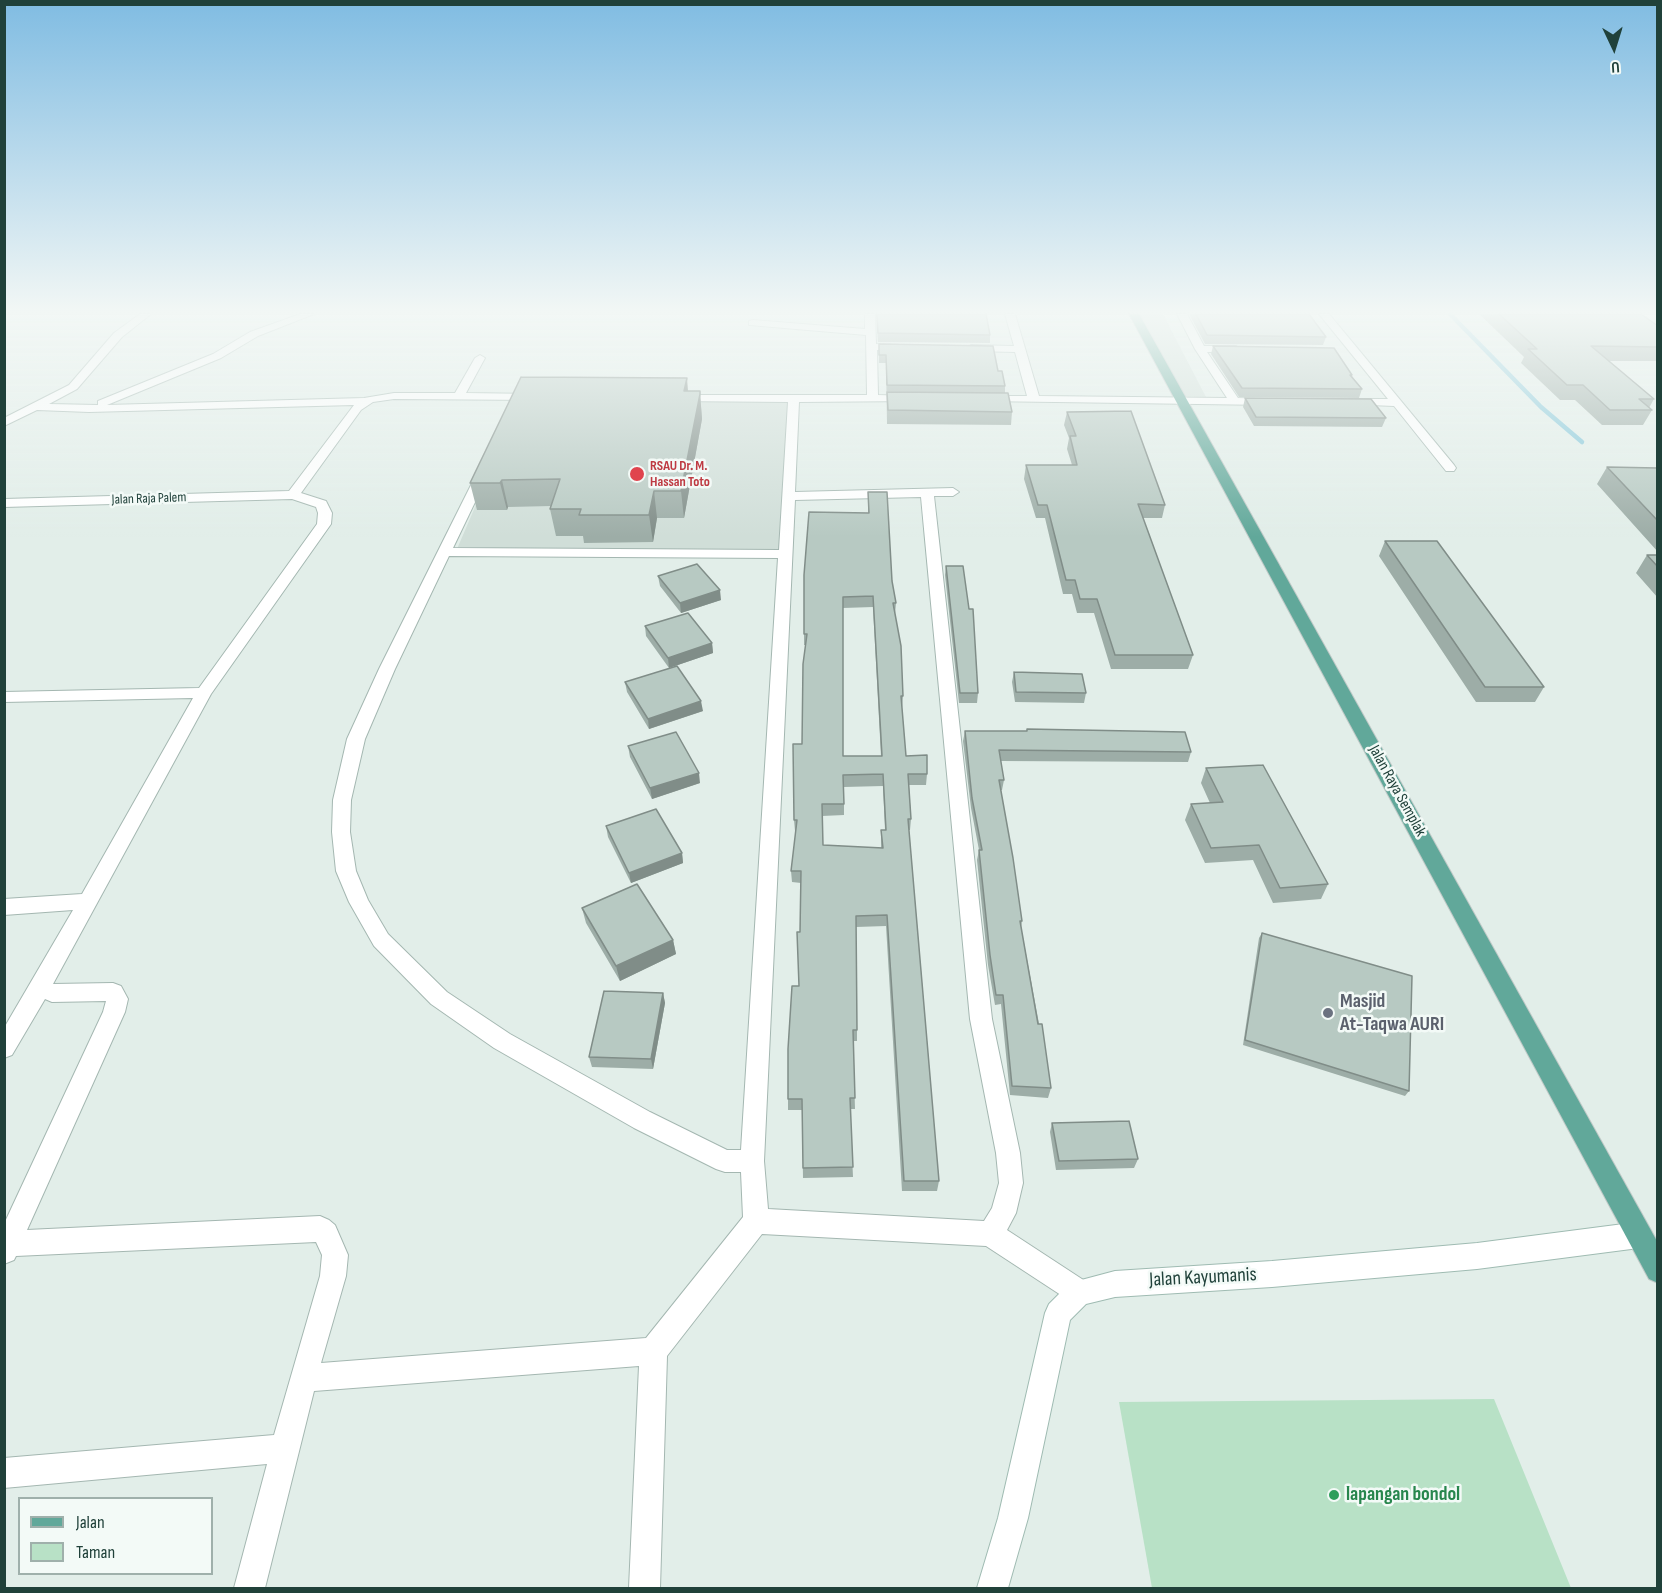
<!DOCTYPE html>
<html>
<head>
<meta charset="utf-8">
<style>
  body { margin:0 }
  #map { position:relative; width:1662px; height:1593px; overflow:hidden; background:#e2eee9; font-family:"Sofia Sans Condensed",sans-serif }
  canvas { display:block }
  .frame { position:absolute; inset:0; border:6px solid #20413a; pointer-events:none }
  .legend { position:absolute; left:18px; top:1497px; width:195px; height:78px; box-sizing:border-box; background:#f3faf7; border:2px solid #9fb0ab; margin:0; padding:8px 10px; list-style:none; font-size:18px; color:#20413a }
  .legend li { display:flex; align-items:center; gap:12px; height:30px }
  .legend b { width:30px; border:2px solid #9fb0ab }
  .north { position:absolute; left:1584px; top:18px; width:60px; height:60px; -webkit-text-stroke:4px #f3faf7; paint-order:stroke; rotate:176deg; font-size:16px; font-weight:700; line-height:24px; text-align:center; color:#20413a }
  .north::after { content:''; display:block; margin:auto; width:21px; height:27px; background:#20413a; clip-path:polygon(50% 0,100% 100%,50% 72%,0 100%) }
</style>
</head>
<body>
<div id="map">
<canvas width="1662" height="1593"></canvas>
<div class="frame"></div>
<ul class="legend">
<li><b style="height:8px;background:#61a89a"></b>Jalan</li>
<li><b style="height:16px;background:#b8e1c6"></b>Taman</li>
</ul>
<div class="north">U</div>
</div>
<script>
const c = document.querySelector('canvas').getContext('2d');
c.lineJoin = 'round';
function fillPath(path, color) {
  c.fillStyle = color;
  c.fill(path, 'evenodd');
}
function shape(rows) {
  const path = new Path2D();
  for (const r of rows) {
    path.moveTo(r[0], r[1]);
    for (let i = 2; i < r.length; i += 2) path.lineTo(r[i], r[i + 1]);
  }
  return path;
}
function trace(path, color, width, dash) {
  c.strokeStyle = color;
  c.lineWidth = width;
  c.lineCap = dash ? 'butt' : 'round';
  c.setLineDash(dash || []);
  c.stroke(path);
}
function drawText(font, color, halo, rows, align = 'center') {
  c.font = font + ' "Sofia Sans Condensed",sans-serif';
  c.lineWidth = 5;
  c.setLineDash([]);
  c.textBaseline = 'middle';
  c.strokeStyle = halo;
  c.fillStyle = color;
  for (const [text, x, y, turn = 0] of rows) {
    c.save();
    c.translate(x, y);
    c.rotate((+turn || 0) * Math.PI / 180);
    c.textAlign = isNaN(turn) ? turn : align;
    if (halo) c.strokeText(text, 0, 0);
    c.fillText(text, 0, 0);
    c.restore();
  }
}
fillPath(shape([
  [1139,314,1163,314,1206,397,1185,396],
  [522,397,792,400,779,549,457,549]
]), '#d0ded8');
fillPath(shape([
  [1494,1399,1571,1588,1152,1588,1119,1402]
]), '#b8e1c6');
trace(shape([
  [1450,314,1541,407,1582,442]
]), '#84c7d9', 4.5);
const street = shape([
  [140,314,151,314,122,337,77,389,49,404,98,405,98,401,213,354,250,332,300,314,314,314,258,336,221,358,107,405,364,398,394,393,455,393,475,358,480,355,485,358,466,393,537,394,543,397,537,400,394,399,373,402,361,410,301,493,326,501,332,513,331,524,211,694,53,984,113,983,121,986,128,999,125,1012,27,1230,320,1216,329,1220,335,1225,348,1255,346,1276,321,1363,646,1338,743,1217,741,1172,725,1172,716,1169,634,1128,494,1048,431,1004,374,946,349,902,336,871,332,832,333,800,347,739,379,669,477,473,483,469,489,473,453,548,779,550,788,402,675,401,669,398,675,395,867,395,866,335,749,325,749,321,753,320,865,329,865,314,875,314,876,344,901,345,906,348,901,351,877,350,878,395,912,396,918,399,916,401,799,402,795,492,953,488,959,492,953,496,934,496,992,1019,1020,1153,1023,1183,1016,1213,1007,1230,1088,1283,1092,1292,1088,1301,1079,1305,1070,1301,986,1246,762,1234,667,1356,660,1588,629,1588,639,1366,314,1391,265,1588,234,1588,267,1464,4,1488,4,1458,274,1435,320,1276,322,1255,316,1242,16,1256,14,1260,4,1264,4,1224,103,1012,106,1001,52,1002,45,999,12,1055,4,1058,4,1028,73,910,4,915,4,899,82,894,193,698,4,702,4,692,199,688,317,524,318,513,316,507,292,499,4,507,4,499,289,491,354,405,89,412,37,410,4,426,4,418,69,385,114,333,140,314],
  [921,497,970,1019,996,1153,999,1183,992,1208,984,1221,768,1209,764,1161,795,500,921,497],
  [449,556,778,558,741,1150,727,1150,650,1112,510,1034,447,992,388,934,368,900,356,871,350,832,351,800,365,739,395,669,449,556],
  [1005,314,1015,314,1039,396,1227,398,1195,349,1177,314,1187,314,1204,346,1236,346,1241,349,1236,352,1207,352,1238,398,1269,399,1275,402,1269,405,983,401,981,399,987,396,1027,396,1015,352,971,351,966,348,971,345,1014,346,1005,314],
  [1319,314,1329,314,1454,465,1456,468,1454,471,1446,471,1394,406,1346,404,1346,400,1350,399,1388,399,1319,314]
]);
const secondary = shape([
  [1639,1222,1648,1226,1652,1235,1648,1244,1639,1248,1477,1269,1272,1287,1115,1297,1086,1304,1070,1320,1028,1518,1008,1588,977,1588,998,1518,1045,1313,1049,1304,1070,1283,1115,1271,1272,1261,1477,1243,1639,1222]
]);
const primary = shape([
  [1129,314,1139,314,1658,1243,1658,1283,1649,1279,1129,314]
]);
trace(street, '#a4b7b1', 2);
trace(secondary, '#9fbbb2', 2);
trace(primary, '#c1cac8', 2);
fillPath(street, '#fff');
fillPath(secondary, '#fff');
fillPath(primary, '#61a89a');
fillPath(shape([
  [876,314,986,314,990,335,990,343,878,342],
  [1189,314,1309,314,1326,337,1323,345,1205,344],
  [1479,314,1641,314,1658,326,1658,361,1608,361,1654,399,1649,408,1652,410,1643,425,1602,425,1575,400,1560,400,1521,363,1524,357],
  [879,344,998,371,1005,386,1005,393,1012,412,1011,425,887,424,886,363,879,363],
  [1213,346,1352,375,1352,376,1362,389,1359,398,1239,397,1211,354],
  [688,391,700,391,702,419,684,518,657,518,653,542,584,543,583,536,556,536,550,509,551,506,508,507,507,510,477,510,470,483],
  [1245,398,1386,418,1382,427,1254,426,1243,407],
  [1067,412,1165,505,1162,518,1143,518,1193,655,1188,669,1111,669,1094,613,1077,613,1072,594,1063,594,1045,518,1036,518,1024,479,1026,465,1072,465,1067,449,1069,438,1064,425],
  [1607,467,1658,468,1658,552,1597,484],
  [868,492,892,581,896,603,895,614,903,696,902,708,906,756,927,774,926,785,909,785,911,819,910,830,909,830,939,1181,937,1191,902,1191,886,926,856,927,857,1030,857,1041,853,1041,855,1109,850,1109,853,1177,803,1178,802,1110,788,1110,788,1099,799,986,801,883,792,882,791,871,796,831,795,831,794,820,802,744,806,645,804,645,804,575,868,513],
  [873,607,881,756,843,756,843,608],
  [883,786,885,830,881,830,881,848,823,845,822,816,844,815,844,787],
  [1385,541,1544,687,1535,702,1476,702,1379,556],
  [1647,555,1658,555,1658,598,1636,573],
  [946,566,969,609,978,693,977,703,959,703,945,575],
  [658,576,721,600,681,613,660,586],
  [645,626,712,643,713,653,669,668,646,636],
  [1014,672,1086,693,1084,703,1015,702,1012,682],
  [625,682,703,711,649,729,627,692],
  [965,731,1191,752,1188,762,1000,761,1004,780,1002,790,1001,790,1022,921,1021,927,1051,1088,1048,1098,1010,1095,1001,1004,995,1005,988,965,977,860,979,850,971,808,963,741],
  [628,746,700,783,652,799,630,757],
  [1206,768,1328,884,1321,899,1273,903,1253,860,1205,863,1185,820,1191,804,1210,803,1201,783],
  [606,826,682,853,683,863,631,883,608,837],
  [582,908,673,940,676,954,620,981,586,923],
  [1262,933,1409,1091,1405,1096,1243,1045,1259,938],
  [663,993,665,1003,653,1069,592,1067,589,1057],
  [1052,1123,1138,1159,1134,1168,1056,1170,1050,1132]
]), '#9dada7');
fillPath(shape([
  [687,378,689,404,684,391],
  [700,394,702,419,684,518,681,491],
  [502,480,508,507,507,510,500,483],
  [654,491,657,518,653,542,649,515],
  [720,590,721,600,681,613,680,603],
  [712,643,713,653,669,668,668,658],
  [701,701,703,711,649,729,648,719],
  [699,773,700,783,652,799,650,788],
  [682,853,683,863,631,883,629,873],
  [673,940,676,954,620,981,616,966],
  [663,993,665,1003,653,1069,651,1059]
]), '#808d88');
const building = shape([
  [877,314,986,314,990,335,878,333,877,314],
  [1196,314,1309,314,1326,337,1207,335,1196,314],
  [1499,314,1641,314,1658,326,1658,347,1591,346,1654,399,1639,399,1652,410,1610,410,1583,385,1567,385,1528,349,1537,349,1499,314],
  [879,344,993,346,998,371,1002,371,1005,386,887,385,886,355,879,355,879,344],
  [1213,346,1334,348,1352,375,1350,375,1362,389,1242,388,1213,346],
  [521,377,687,378,684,391,700,391,700,394,681,491,654,491,649,515,579,515,581,509,550,509,560,479,502,480,500,483,470,483,521,377],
  [887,392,1008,393,1012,412,888,410,887,392],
  [1245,398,1371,399,1386,418,1256,417,1245,398],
  [1131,411,1165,505,1138,504,1193,655,1115,655,1097,599,1080,599,1075,580,1066,580,1047,505,1038,505,1026,465,1077,465,1070,436,1076,436,1067,412,1131,411],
  [1607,467,1658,468,1658,521,1607,467],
  [868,492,887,492,892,581,896,603,893,603,901,646,903,696,901,696,906,756,927,755,927,774,908,774,911,819,908,819,939,1181,904,1181,887,915,856,916,857,1030,853,1030,855,1098,850,1098,853,1167,803,1168,802,1099,788,1099,788,1049,792,986,799,986,797,932,800,932,801,871,791,871,797,820,794,820,793,744,802,744,803,664,807,634,804,634,804,575,809,512,869,513,868,492],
  [873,596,882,756,843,756,843,597,873,596],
  [883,774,886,830,881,830,883,848,823,845,822,804,844,804,843,775,883,774],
  [1385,541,1437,541,1544,687,1485,687,1385,541],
  [1647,555,1658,555,1658,567,1647,555],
  [697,564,720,590,680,603,658,576,697,564],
  [946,566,963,566,969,609,973,609,978,693,960,693,946,566],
  [688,613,712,643,668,658,645,626,688,613],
  [677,666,701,701,648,719,625,682,677,666],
  [1014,672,1082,674,1086,693,1016,692,1014,672],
  [1027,729,1185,732,1191,752,999,750,1004,780,999,780,1013,858,1022,921,1020,921,1038,1024,1042,1024,1051,1088,1012,1086,1003,995,996,995,990,955,979,850,982,850,972,798,965,731,1027,731,1027,729],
  [676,732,699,773,650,788,628,746,676,732],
  [1263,765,1328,884,1280,888,1259,845,1211,848,1191,804,1223,802,1206,768,1263,765],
  [656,809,682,853,629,873,606,826,656,809],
  [637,884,673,940,616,966,582,908,637,884],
  [1262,933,1412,976,1409,1091,1245,1040,1262,933],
  [604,991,663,993,651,1059,589,1057,604,991],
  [1129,1121,1138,1159,1059,1161,1052,1123,1129,1121]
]);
fillPath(building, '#b7c9c2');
trace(building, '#808d88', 1.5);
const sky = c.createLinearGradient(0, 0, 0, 537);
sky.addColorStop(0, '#80bce2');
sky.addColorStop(0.58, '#f2f7f5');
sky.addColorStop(1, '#f2f7f500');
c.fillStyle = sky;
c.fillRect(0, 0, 1662, 537);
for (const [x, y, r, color] of [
  [637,474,8,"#e0444e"],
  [1328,1013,6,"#6b7280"],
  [1334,1495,6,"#2e9e5b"]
]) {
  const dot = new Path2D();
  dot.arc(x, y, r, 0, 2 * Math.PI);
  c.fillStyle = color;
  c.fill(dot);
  trace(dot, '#f3faf7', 2);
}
drawText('bold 14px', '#be3a42', '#f3faf7', [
  ["RSAU Dr. M.",650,466],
  ["Hassan Toto",650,482]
], 'left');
drawText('14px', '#20413a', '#f3faf7', [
  ["Jalan Raja Palem",149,499,-2]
]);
drawText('16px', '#20413a', '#f3faf7', [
  ["Jalan Raya Semplak",1397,791,61]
]);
drawText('bold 20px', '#5b616d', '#f3faf7', [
  ["Masjid",1340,1002],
  ["At-Taqwa AURI",1340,1025]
], 'left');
drawText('20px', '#20413a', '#f3faf7', [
  ["Jalan Kayumanis",1203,1278,-3]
]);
drawText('bold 20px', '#27864d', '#f3faf7', [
  ["lapangan bondol",1346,1495]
], 'left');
</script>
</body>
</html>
